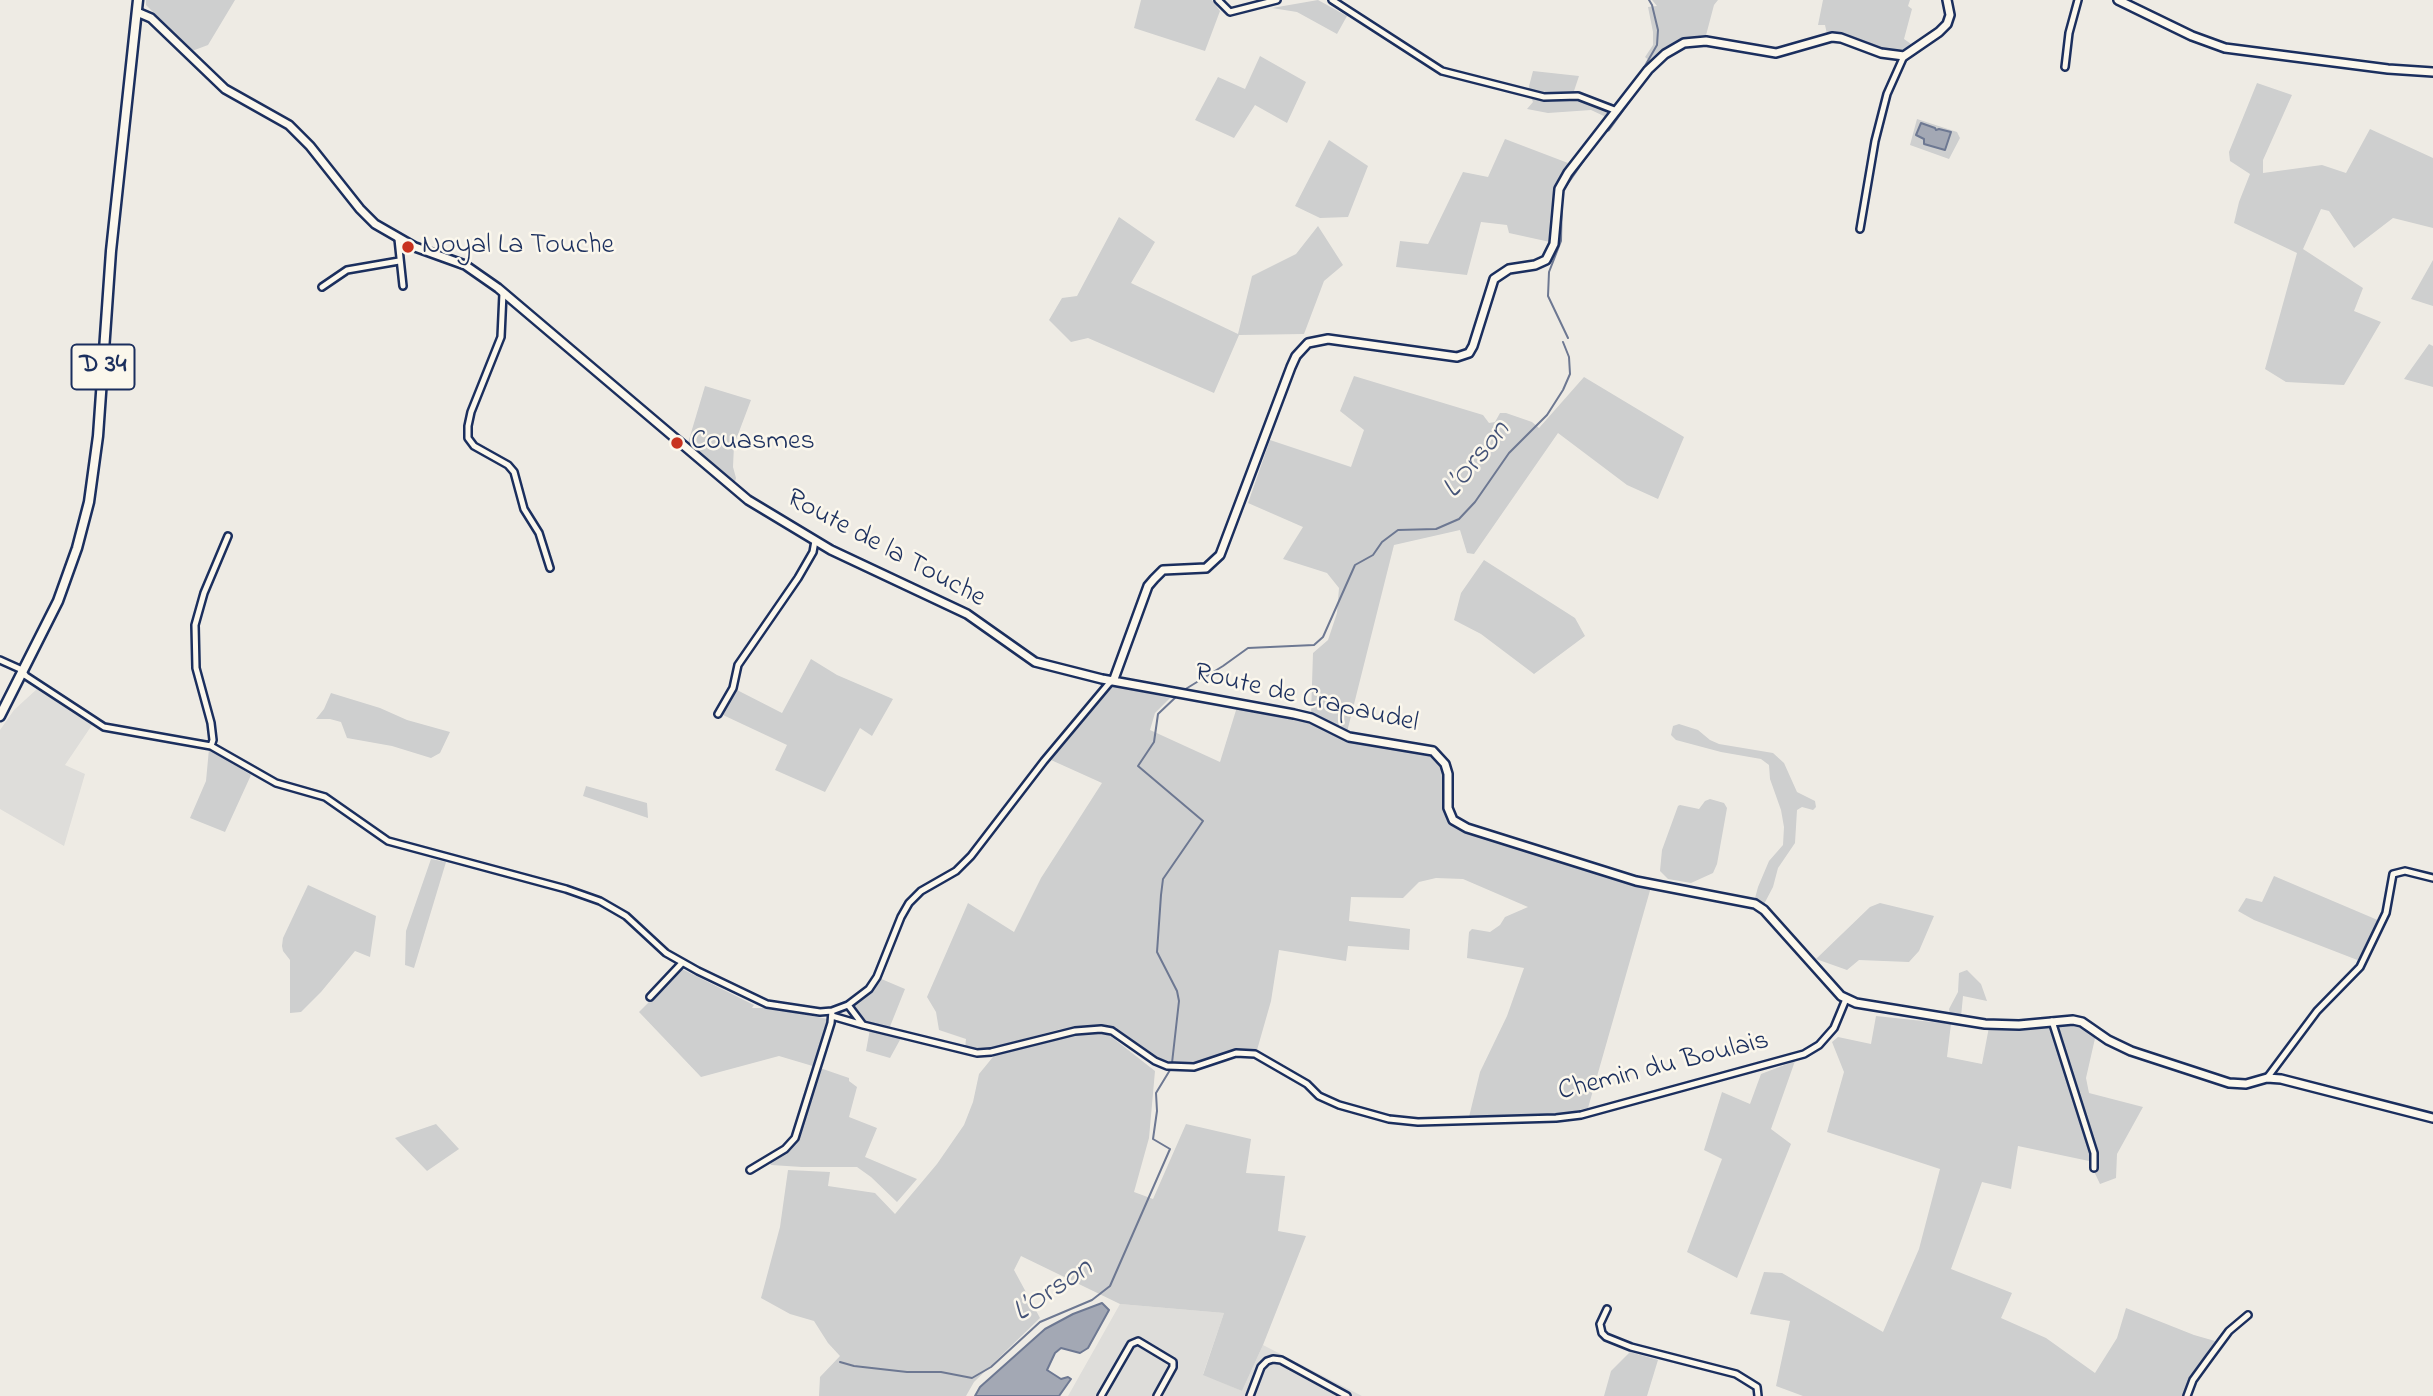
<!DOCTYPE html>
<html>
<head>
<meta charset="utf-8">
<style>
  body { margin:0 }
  canvas { display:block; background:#eeebe4 }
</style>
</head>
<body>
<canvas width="2433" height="1396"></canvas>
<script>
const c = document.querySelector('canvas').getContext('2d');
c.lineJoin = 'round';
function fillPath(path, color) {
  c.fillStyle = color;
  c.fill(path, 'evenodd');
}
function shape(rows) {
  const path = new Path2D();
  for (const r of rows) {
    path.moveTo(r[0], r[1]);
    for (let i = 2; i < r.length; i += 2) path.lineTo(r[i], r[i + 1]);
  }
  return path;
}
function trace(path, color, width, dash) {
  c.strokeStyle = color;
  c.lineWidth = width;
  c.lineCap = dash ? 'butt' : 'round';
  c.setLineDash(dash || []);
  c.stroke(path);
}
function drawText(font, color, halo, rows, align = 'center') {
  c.font = font + ' "Indie Flower",sans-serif';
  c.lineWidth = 5;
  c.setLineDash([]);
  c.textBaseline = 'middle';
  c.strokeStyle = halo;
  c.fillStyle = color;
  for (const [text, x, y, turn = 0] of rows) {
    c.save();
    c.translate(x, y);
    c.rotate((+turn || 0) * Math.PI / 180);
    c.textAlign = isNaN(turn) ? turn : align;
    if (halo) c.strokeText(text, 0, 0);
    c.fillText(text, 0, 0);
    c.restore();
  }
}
fillPath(shape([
  [37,689,92,725,65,765,85,774,64,846,0,809,0,730,14,710],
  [1120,1304,1224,1313,1203,1374,1242,1391,1263,1345,1362,1396,1068,1396]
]), '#deddda');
fillPath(shape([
  [146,0,235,0,208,45,192,51,146,5],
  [1141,0,1212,0,1220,11,1205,51,1134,28],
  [1318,0,1347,16,1337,34,1297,12,1272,8],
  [1652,0,1718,0,1714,5,1705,39,1679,41,1665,47,1651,62,1645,57,1653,45,1653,32,1648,7,1657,6],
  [1823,0,1910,0,1908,6,1912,9,1904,39,1914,46,1903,53,1886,53,1841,36,1827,34,1825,25,1818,25],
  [1260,56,1306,82,1287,123,1255,105,1234,138,1195,120,1218,77,1245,89],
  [1533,71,1579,76,1574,91,1616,105,1606,117,1591,110,1548,113,1527,109,1533,102,1528,90],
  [2257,83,2292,95,2263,160,2263,173,2322,165,2346,173,2370,129,2433,158,2433,228,2393,218,2354,248,2329,211,2321,209,2303,249,2363,288,2354,311,2381,322,2344,385,2286,382,2265,369,2297,253,2234,223,2239,202,2250,174,2230,161,2229,152],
  [1917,119,1957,132,1960,138,1949,159,1910,145],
  [1505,139,1568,163,1553,195,1550,242,1509,233,1507,225,1481,222,1467,275,1396,267,1400,241,1428,244,1463,172,1488,177],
  [1329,140,1368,166,1348,217,1320,218,1295,206],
  [1119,217,1155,242,1131,283,1238,334,1252,276,1296,254,1318,226,1343,265,1324,281,1304,334,1239,335,1214,393,1088,338,1071,342,1049,320,1062,298,1077,296],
  [2433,260,2433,306,2411,299],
  [2429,344,2433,346,2433,387,2404,379],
  [1354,376,1483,415,1489,423,1495,422,1500,413,1506,413,1532,422,1539,428,1584,377,1684,437,1658,499,1627,485,1558,433,1474,554,1467,553,1460,530,1394,545,1347,732,1311,715,1313,653,1328,640,1337,613,1339,588,1327,573,1283,559,1303,527,1248,503,1270,440,1351,467,1364,430,1340,411],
  [705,386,751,400,734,445,733,467,736,478,734,485,688,443],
  [1484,560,1575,618,1585,636,1534,674,1481,634,1454,620,1461,593],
  [811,659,837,675,893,699,872,736,860,728,825,792,775,770,787,745,723,715,737,690,782,713],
  [1113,686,1170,698,1155,713,1150,730,1220,762,1237,707,1312,723,1350,740,1426,753,1438,761,1442,767,1443,811,1453,823,1628,882,1651,887,1588,1108,1558,1115,1469,1117,1480,1072,1507,1016,1524,968,1467,958,1469,932,1472,929,1490,932,1500,925,1505,917,1528,907,1463,879,1436,878,1419,882,1403,898,1351,897,1349,921,1410,929,1409,950,1348,946,1346,961,1279,950,1271,1001,1257,1050,1237,1051,1211,1060,1179,1064,1155,1057,1123,1033,1103,1026,1061,1029,983,1050,965,1049,966,1039,939,1030,936,1012,927,997,968,903,1014,932,1041,878,1102,783,1051,760],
  [331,693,380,708,407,720,450,732,440,753,431,758,392,746,347,738,341,722,330,719,316,719,324,709],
  [1679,724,1698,730,1710,740,1719,744,1773,753,1784,763,1797,792,1815,801,1816,807,1813,810,1802,807,1797,810,1795,843,1778,868,1773,887,1763,906,1754,902,1758,887,1769,861,1783,845,1784,827,1781,810,1770,779,1769,765,1761,759,1721,752,1676,740,1671,735,1673,726],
  [209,749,251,775,225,832,190,818,206,781],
  [586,786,647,803,648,818,583,796],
  [1710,799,1724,803,1727,808,1717,864,1713,873,1691,883,1668,879,1660,871,1662,850,1678,806,1680,805,1699,809,1705,801],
  [431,859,446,862,414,968,405,965,406,931],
  [2274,876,2380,921,2360,961,2254,920,2238,911,2246,898,2262,902],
  [308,885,376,916,370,957,355,951,321,992,301,1012,290,1013,290,960,283,951,282,946,283,938],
  [1880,903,1934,916,1919,951,1909,962,1859,960,1847,970,1816,959,1870,907],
  [682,969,754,1005,752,1008,771,1008,828,1019,816,1067,779,1056,701,1077,639,1012],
  [1967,970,1981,984,1987,1001,1963,996,1961,1017,1950,1015,1949,1009,1958,992,1959,973],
  [879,978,905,989,889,1029,865,1023,853,1011,852,1006,874,988],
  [1876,1016,1951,1024,1947,1057,1982,1064,1989,1027,2021,1029,2048,1024,2075,1024,2096,1034,2086,1078,2089,1093,2143,1107,2117,1154,2116,1178,2100,1184,2089,1161,2018,1146,2011,1189,1982,1182,1951,1269,2012,1293,2001,1318,2046,1338,2095,1373,2117,1338,2126,1308,2194,1335,2215,1341,2191,1378,2184,1396,1803,1396,1776,1386,1790,1321,1750,1314,1764,1272,1782,1273,1883,1332,1919,1249,1940,1169,1827,1132,1844,1072,1832,1042,1838,1037,1871,1044],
  [870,1029,901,1038,890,1058,866,1051],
  [1099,1032,1109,1035,1155,1071,1149,1138,1134,1192,1153,1199,1186,1124,1251,1139,1246,1173,1285,1176,1278,1231,1306,1236,1263,1345,1242,1391,1203,1375,1224,1313,1120,1304,1021,1256,1014,1270,1040,1318,974,1382,966,1396,819,1396,820,1377,840,1356,828,1343,814,1321,790,1314,761,1298,780,1227,788,1170,830,1172,828,1186,875,1193,895,1214,937,1164,964,1125,973,1102,979,1074,997,1052,1074,1033],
  [1795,1061,1771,1129,1791,1144,1737,1278,1687,1252,1722,1159,1704,1150,1722,1092,1750,1104,1761,1074],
  [820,1068,849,1078,849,1081,857,1087,849,1117,877,1128,865,1157,917,1179,897,1202,871,1177,857,1167,802,1167,771,1165,770,1163,787,1151,799,1137],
  [436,1124,459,1149,427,1171,395,1138],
  [1630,1352,1658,1360,1647,1396,1604,1396,1611,1371]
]), '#cecfcf');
const water = shape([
  [1921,123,1935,128,1936,130,1939,129,1951,132,1945,150,1924,144,1924,139,1916,135,1921,123],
  [1102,1303,1109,1310,1088,1348,1080,1353,1061,1348,1055,1353,1047,1370,1061,1379,1068,1377,1071,1379,1059,1396,975,1396,980,1387,1045,1329,1073,1314,1102,1303]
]);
fillPath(water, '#a3a8b4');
trace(water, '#6d7892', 2);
trace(shape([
  [1644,73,1642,71,1657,45,1658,30,1652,5,1649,0],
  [1603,133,1609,130,1648,76],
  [1568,338,1548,296,1549,272,1561,241,1562,192,1598,140],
  [1184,690,1223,666,1248,648,1314,645,1323,637,1355,565,1373,555,1382,542,1398,530,1436,529,1459,519,1475,502,1509,453,1547,415,1563,390,1570,374,1569,357,1563,342],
  [1172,1063,1179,1001,1177,991,1157,952,1161,895,1163,879,1203,821,1138,766,1154,742,1158,714,1177,696],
  [840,1362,854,1366,907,1372,941,1372,972,1378,991,1367,1040,1322,1092,1300,1110,1286,1170,1149,1153,1139,1157,1111,1156,1093,1170,1070]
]), '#6d7892', 2);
const street = shape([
  [1218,0,1230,12,1277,0],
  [1332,0,1442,71,1544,97,1578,96,1617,111],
  [2065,67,2069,33,2078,0],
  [1860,229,1875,141,1887,94,1904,56],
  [398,239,403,286],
  [322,287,347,270,399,261],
  [503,293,501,337,471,412,468,426,468,438,474,446,508,465,514,472,524,509,539,533,550,568],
  [0,660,20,669,26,676,104,727,211,746,276,783,325,797,388,841,566,889,600,901,626,916,666,953,698,971,767,1004,820,1012,832,1011,848,1005,869,989,877,977,901,917,909,903,921,891,956,871,971,856,1044,761,1111,681],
  [718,714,733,688,738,665,798,578,813,552,815,541],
  [211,746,213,740,211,723,196,668,195,625,204,593,228,536],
  [650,997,682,963],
  [832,1016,863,1025,848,1005],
  [2052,1021,2094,1153,2094,1168],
  [863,1025,977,1053,991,1052,1075,1031,1101,1029,1112,1031,1155,1061,1167,1066,1194,1067,1236,1053,1255,1054,1307,1084,1319,1096,1339,1105,1389,1119,1418,1122,1556,1118,1581,1115,1804,1054,1819,1045,1834,1028,1846,999],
  [2267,1078,2317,1011,2360,967,2386,913,2393,874,2405,871,2433,878],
  [750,1170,785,1149,795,1138,831,1023,832,1011],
  [1607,1309,1600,1324,1602,1333,1606,1337,1631,1347,1736,1374,1757,1387,1758,1396],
  [1101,1396,1131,1344,1138,1341,1173,1362,1173,1367,1157,1396],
  [1250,1396,1261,1367,1267,1361,1273,1359,1281,1360,1347,1396],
  [2187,1396,2193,1380,2209,1358,2229,1331,2248,1315]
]);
const secondary = shape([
  [2118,0,2192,36,2225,48,2388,69,2433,72],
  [137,12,151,18,225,89,289,125,310,146,360,209,375,224,415,247,465,265,498,288,748,500,831,550,967,614,1035,662,1102,679,1294,714,1311,718,1349,737,1433,751,1445,764,1448,774,1448,808,1453,820,1467,828,1636,881,1755,904,1764,910,1841,996,1856,1003,1985,1024,2019,1025,2073,1020,2082,1022,2108,1040,2131,1051,2229,1083,2246,1084,2267,1078,2281,1079,2433,1118],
  [1111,681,1114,679,1148,586,1154,579,1163,570,1206,568,1220,555,1291,367,1296,356,1308,343,1328,339,1457,357,1469,353,1473,346,1494,279,1509,269,1535,265,1546,260,1554,244,1559,189,1568,173,1648,70,1665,54,1684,43,1706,41,1776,53,1832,37,1841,38,1881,53,1904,56,1939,32,1947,24,1950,15,1947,0]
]);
const primary = shape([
  [0,716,58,601,77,548,89,502,98,436,111,251,138,0]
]);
trace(street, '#1b2f5e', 10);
trace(secondary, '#1b2f5e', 12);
trace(primary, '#1b2f5e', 13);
trace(street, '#fbf7ec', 5);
trace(secondary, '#fbf7ec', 7);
trace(primary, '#fbf7ec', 8);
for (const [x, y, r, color] of [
  [408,247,7,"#c8321e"],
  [677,443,7,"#c8321e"]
]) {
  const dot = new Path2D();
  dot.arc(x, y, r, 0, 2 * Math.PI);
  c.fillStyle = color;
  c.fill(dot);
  trace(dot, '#fbf7ec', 2.5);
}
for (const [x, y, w] of [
  [103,367,63]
]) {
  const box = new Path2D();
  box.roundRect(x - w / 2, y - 22.5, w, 45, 5);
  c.fillStyle = '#fbf7ec';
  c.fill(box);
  trace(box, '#1b2f5e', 2);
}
drawText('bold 26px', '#1b2f5e', null, [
  ["D 34",103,367]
]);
drawText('28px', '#1b2f5e', '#fbf7ec', [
  ["Noyal La Touche",422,247],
  ["Couasmes",691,443]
], 'left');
drawText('28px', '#1b2f5e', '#fbf7ec', [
  ["Route de la Touche",885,550,28],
  ["Route de Crapaudel",1306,700,13],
  ["Chemin du Boulais",1664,1068,-14]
]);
drawText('italic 30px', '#445378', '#fbf7ec', [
  ["L’Orson",1478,461,-51],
  ["L’Orson",1054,1292,-34]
]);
</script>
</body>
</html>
